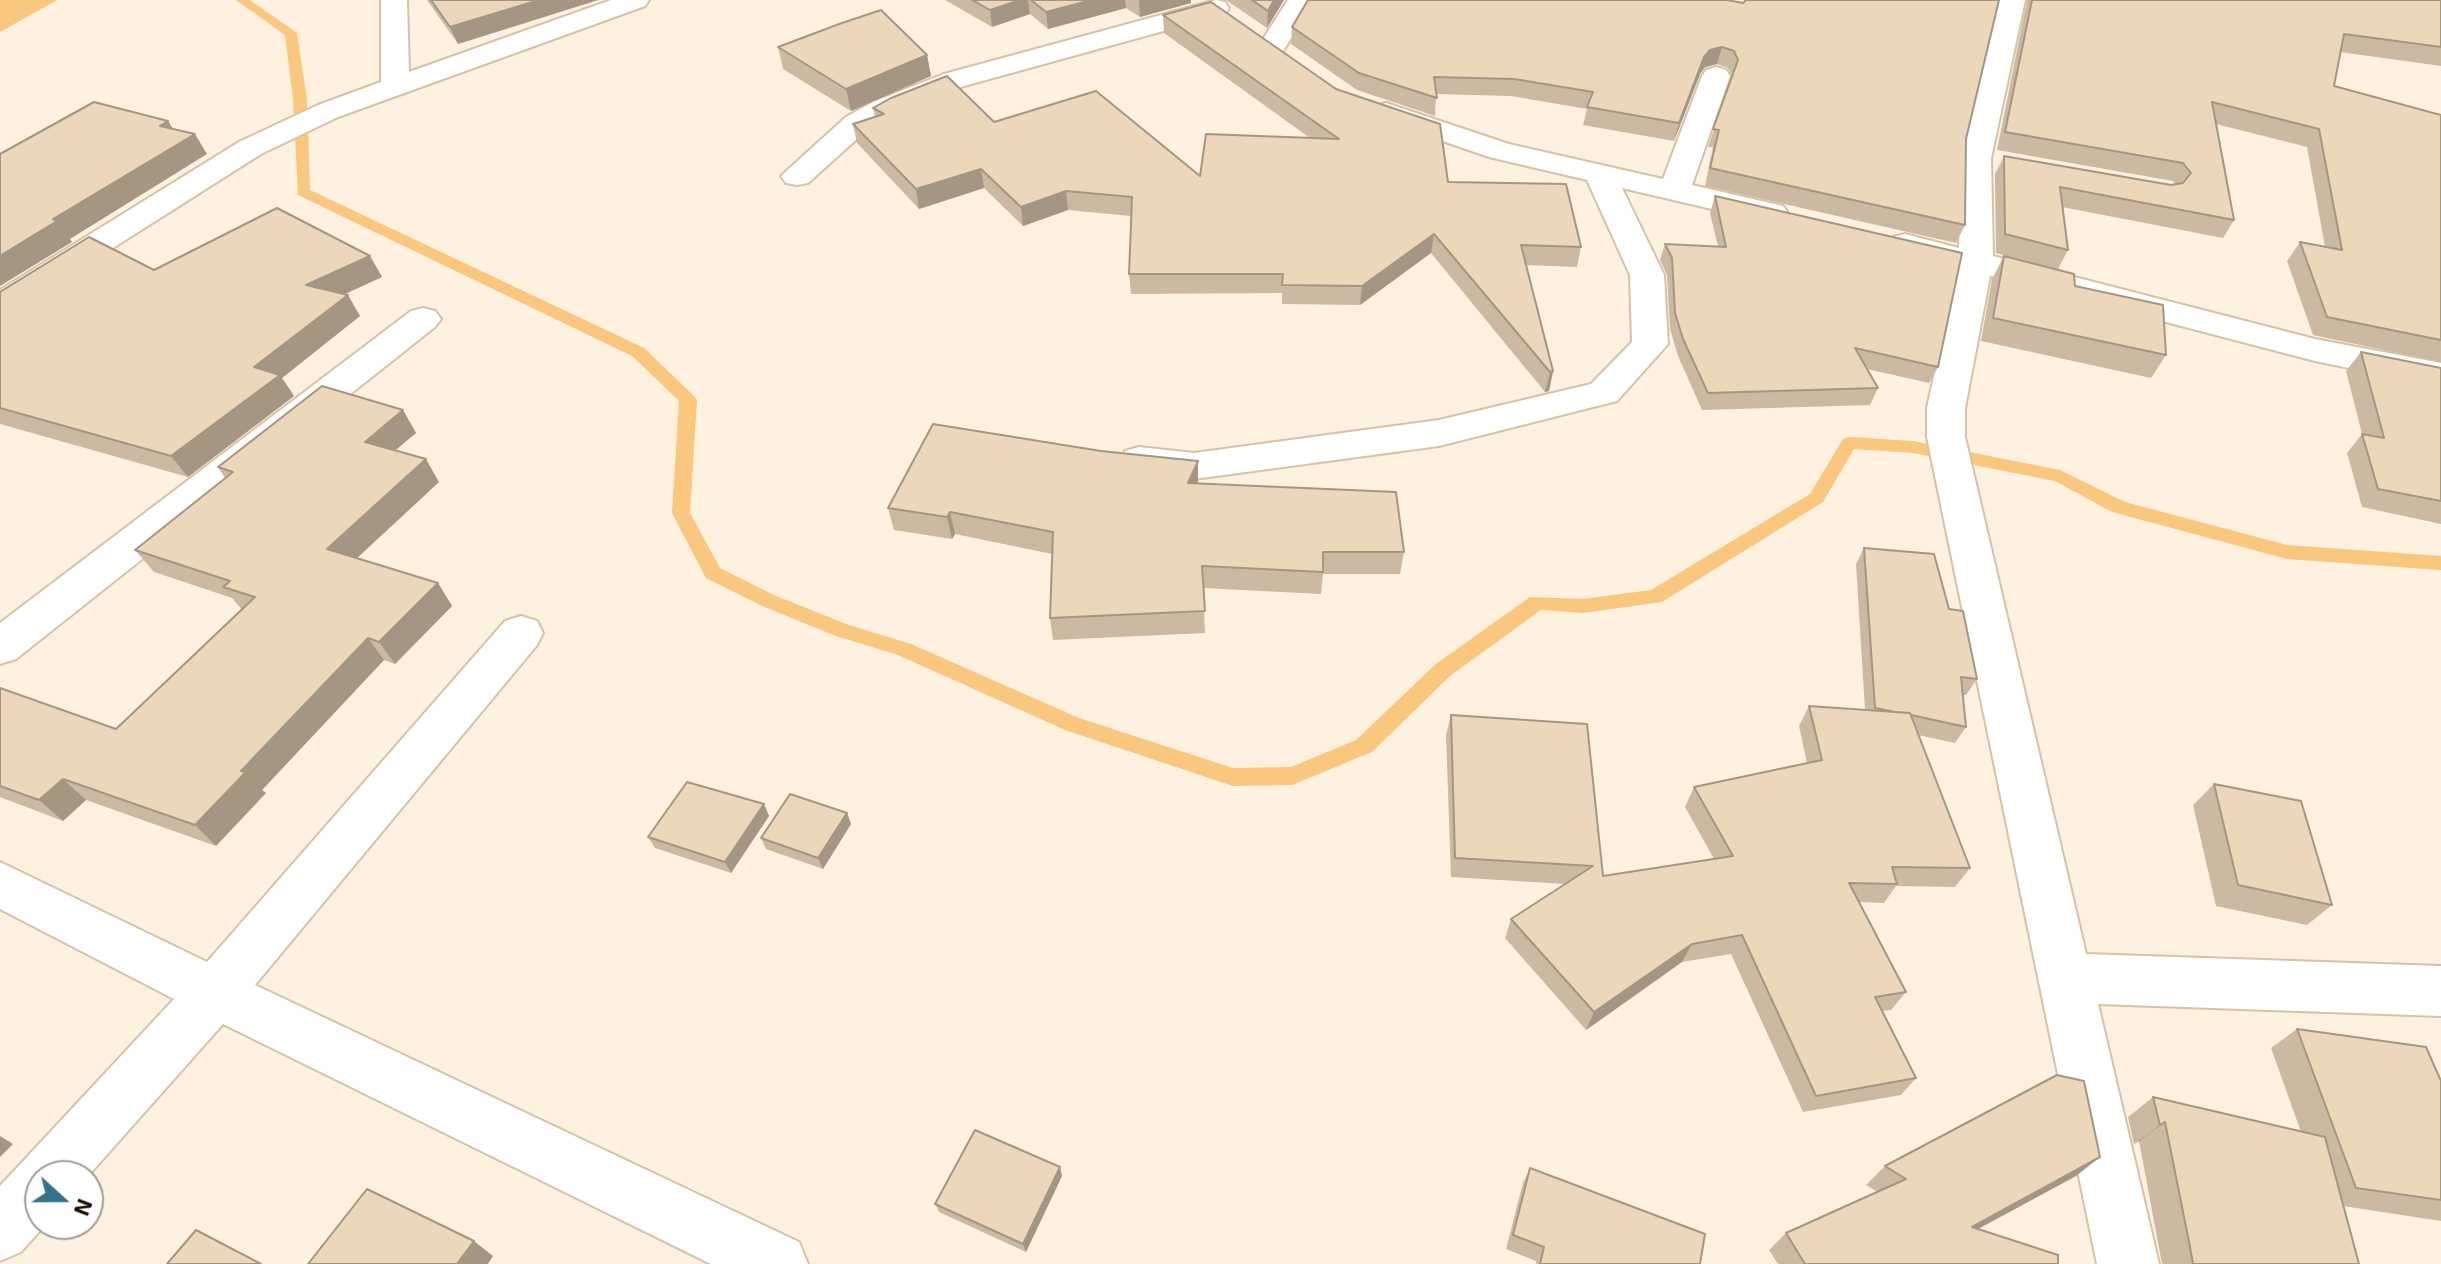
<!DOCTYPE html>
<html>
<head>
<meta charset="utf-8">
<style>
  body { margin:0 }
  #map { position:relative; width:2441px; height:1264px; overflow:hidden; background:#fef1e0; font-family:"Exo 2",sans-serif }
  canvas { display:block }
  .north { position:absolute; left:24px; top:1160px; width:80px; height:80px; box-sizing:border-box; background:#fff; border:2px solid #a09d9a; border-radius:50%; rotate:111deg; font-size:22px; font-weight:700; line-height:32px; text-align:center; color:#120b03 }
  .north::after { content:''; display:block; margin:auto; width:28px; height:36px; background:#36728a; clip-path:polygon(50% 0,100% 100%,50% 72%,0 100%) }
</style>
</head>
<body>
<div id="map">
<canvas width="2441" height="1264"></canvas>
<div class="north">N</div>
</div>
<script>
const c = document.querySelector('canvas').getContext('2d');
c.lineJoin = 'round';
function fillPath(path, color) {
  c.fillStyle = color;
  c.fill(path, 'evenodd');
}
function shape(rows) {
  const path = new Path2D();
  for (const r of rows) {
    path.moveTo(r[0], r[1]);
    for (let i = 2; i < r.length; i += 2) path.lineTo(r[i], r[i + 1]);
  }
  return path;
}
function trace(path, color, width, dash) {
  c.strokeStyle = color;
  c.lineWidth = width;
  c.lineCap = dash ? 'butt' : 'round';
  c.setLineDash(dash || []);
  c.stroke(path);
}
fillPath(shape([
  [0,0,57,0,0,32]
]), '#f9c77d');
fillPath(shape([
  [236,0,250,0,297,33,307,99,310,190,644,348,694,396,697,400,690,513,720,568,776,596,849,625,911,644,1079,718,1233,768,1291,767,1356,740,1436,664,1530,597,1583,599,1651,590,1810,494,1843,439,1849,437,1913,441,2060,470,2125,502,2287,545,2441,556,2441,570,2287,559,2112,512,2055,481,1913,453,1854,449,1823,502,1662,602,1583,613,1541,610,1450,676,1372,752,1292,785,1233,786,1065,730,898,655,836,636,762,606,706,578,672,513,679,401,632,356,298,195,293,99,285,35,236,0]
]), '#f9c77d');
const minor = shape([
  [381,0,407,0,409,72,611,0,649,0,645,6,338,117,261,154,12,312,0,315,0,290,239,142,318,105,381,82,381,0],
  [1216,0,1225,2,1229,8,1225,14,964,86,893,114,868,129,808,183,797,185,786,183,781,176,846,117,873,102,944,74,1216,0],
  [1288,0,1314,0,1282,53,1272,55,1262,53,1258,47,1288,0],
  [1999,0,2025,0,1991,158,1993,256,2315,339,2441,363,2441,387,2315,361,1990,276,1965,408,1965,437,2086,954,2441,966,2441,1016,2098,1004,2159,1264,2097,1264,1927,437,1927,408,1958,268,1893,251,1888,244,1893,237,1905,234,1959,248,1961,158,1999,0],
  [1716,67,1726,70,1730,76,1692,185,1783,206,1788,213,1783,220,1772,223,1622,188,1664,275,1668,344,1617,401,1439,446,1194,479,1125,469,1119,460,1125,451,1139,447,1194,453,1439,420,1591,384,1632,342,1630,275,1587,180,1489,157,1376,118,1371,112,1376,106,1386,103,1509,144,1663,179,1702,76,1706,70,1716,67],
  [423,308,435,311,441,319,435,327,16,659,0,664,0,623,411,311,423,308],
  [521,616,537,621,543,633,537,645,255,985,799,1242,808,1264,711,1264,223,1024,88,1176,40,1176,40,1224,46,1224,21,1252,0,1261,0,1186,174,999,0,909,0,862,207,962,505,621,521,616]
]);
trace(minor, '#d6c2a5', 4);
fillPath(minor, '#fff');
fillPath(shape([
  [427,0,598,0,458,44],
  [945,0,1191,0,1191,3,1140,17,1126,8,1048,29,1030,14,992,27],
  [1226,0,1284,0,1267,28],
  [1727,0,1966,139,1965,225,1956,243,1705,186,1713,147,1708,147,1732,76,1728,68,1717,64,1705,67,1700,74,1674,141,1583,125,1587,109,1511,96,1436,94,1435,116,1357,90,1291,44,1292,27],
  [2027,0,2441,0,2441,66,2340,52,2334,86,2441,115,2441,362,2313,335,2287,261,2300,242,2325,247,2307,147,2216,124,2234,220,2223,238,2062,207,2068,250,2058,269,1996,253,1995,174,2004,156,2171,185,2175,184,2173,181,1997,150],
  [1163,15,1448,182,1581,247,1577,267,1526,265,1553,371,1549,391,1545,392,1431,253,1360,305,1282,304,1282,293,1131,294,1129,274,1131,216,1068,210,1023,226,984,188,919,209,857,143,853,124,875,117,873,108,994,122,1200,176,1310,138,1164,33],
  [778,47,927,55,931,76,851,111,783,69],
  [1715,196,1938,367,1929,383,1867,369,1878,388,1870,405,1702,410,1678,356,1670,329,1667,275,1660,260,1665,244,1718,246,1710,213],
  [370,256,382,277,344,294,360,316,282,378,294,396,188,477,0,424,0,292,154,270],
  [2004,256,2075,286,2166,355,2151,378,1981,341,1992,279],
  [2361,352,2441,368,2441,524,2362,507,2347,453,2362,434,2346,371],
  [403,410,416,433,395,450,439,482,357,558,438,583,452,606,395,664,384,660,262,790,266,793,216,846,86,800,63,821,0,797,0,688,116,729,242,610,232,598,154,572,135,550,225,478,218,467],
  [1198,484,1404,552,1400,574,1323,574,1321,594,1203,588,1205,633,1053,640,1050,618,1052,554,955,534,952,539,894,530,888,508],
  [1864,548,1949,609,1977,679,1966,695,1963,695,1966,727,1955,743,1918,735,1970,868,1955,887,1896,886,1884,903,1859,902,1906,992,1891,1010,1882,1011,1916,1078,1901,1095,1803,1112,1731,954,1682,962,1586,1030,1505,938,1511,919,1565,884,1451,877,1446,735,1451,715,1603,876,1714,859,1685,807,1694,787,1807,763,1799,726,1809,706,1865,710,1856,564],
  [2214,784,2332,905,2307,925,2216,906,2193,805],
  [764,804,769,816,731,873,655,848,648,837],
  [847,813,851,824,823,869,766,849,761,838],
  [2297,1029,2441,1081,2441,1221,2343,1206,2359,1264,2162,1264,2139,1141,2134,1144,2128,1117,2153,1097,2301,1132,2271,1048],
  [1885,1166,2076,1176,1978,1229,2058,1264,1778,1264,1769,1250,1786,1233,1878,1192,1866,1185],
  [1060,1167,1062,1176,1026,1252,939,1212,935,1204],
  [1530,1168,1700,1264,1536,1264,1536,1261,1506,1249,1523,1183]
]), '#cbb9a1');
fillPath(shape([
  [539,0,598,0,458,44,450,27],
  [1020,0,1028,0,1030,14,992,27,990,10],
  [1092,0,1125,0,1126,8,1048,29,1046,12],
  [1139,0,1191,0,1191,3,1140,17],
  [1274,0,1284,0,1267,28,1268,11],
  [1722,47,1717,64,1705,67,1700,74,1674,141,1679,123,1704,57,1710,50],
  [927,55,931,76,851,111,846,89],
  [168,121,181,141,160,126],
  [195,134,207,154,70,239,72,242,0,286,0,256,53,219],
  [981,169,984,188,919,209,916,189],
  [1066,191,1068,210,1023,226,1021,207],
  [1434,234,1431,253,1360,305,1362,286],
  [370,256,382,277,319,306,306,285],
  [348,295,360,316,282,378,294,396,188,477,171,456,254,367],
  [1553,371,1549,391,1545,392,1550,372],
  [403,410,416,433,379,464,365,442],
  [426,459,439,482,343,571,327,549],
  [1198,461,1198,483,1188,506,1188,483],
  [950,512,955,534,952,539,947,517],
  [438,583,452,606,395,664,379,642],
  [368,638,384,660,262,790,266,793,216,846,195,825,241,771],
  [63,779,86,800,63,821,39,800],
  [764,804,769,816,731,873,725,862],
  [847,813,851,824,823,869,818,858],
  [1692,944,1682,962,1586,1030,1594,1012],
  [2165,1122,2139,1141,2134,1144,2160,1125],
  [0,1136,13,1144,0,1157],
  [2100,1157,2076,1176,1950,1244,1972,1227],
  [1060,1167,1062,1176,1026,1252,1023,1244],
  [474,1241,493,1256,488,1264,457,1264]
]), '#a59683');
const building = shape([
  [431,0,539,0,450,27,431,0],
  [972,0,1020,0,990,10,972,0],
  [1031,0,1092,0,1046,12,1031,0],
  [1252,0,1274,0,1268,11,1252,0],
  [1308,0,1727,0,1743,3,1746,0,1999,0,1966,139,1965,225,1710,168,1719,130,1713,129,1738,60,1734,51,1722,47,1710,50,1704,57,1679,123,1587,107,1593,92,1514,79,1434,77,1437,98,1359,73,1292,27,1308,0],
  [2032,0,2441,0,2441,47,2344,34,2334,86,2441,115,2441,340,2327,317,2300,242,2342,250,2319,129,2212,102,2234,220,2060,187,2068,250,2005,234,2004,156,2171,185,2183,183,2191,173,2183,163,2005,132,2032,0],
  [1211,2,1336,89,1440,124,1448,182,1566,184,1581,247,1521,245,1553,371,1550,372,1434,234,1362,286,1282,285,1283,274,1129,274,1132,197,1066,191,1021,207,981,169,916,189,853,124,884,114,873,108,891,98,947,76,994,122,1096,91,1200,176,1206,134,1339,139,1163,15,1211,2],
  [881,10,927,55,846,89,778,47,842,23,881,10],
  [94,102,168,121,160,126,195,134,53,219,57,221,0,256,0,154,94,102],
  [1715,196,1962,253,1938,367,1855,348,1878,388,1708,393,1683,339,1675,313,1672,258,1665,244,1726,247,1715,196],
  [277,208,370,256,306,285,348,295,254,367,280,375,171,456,0,408,0,292,89,237,154,270,277,208],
  [2004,256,2074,274,2075,286,2163,305,2166,355,1993,318,2004,256],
  [2361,352,2441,368,2441,501,2378,489,2362,434,2384,438,2361,352],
  [322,386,403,410,365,442,426,459,327,549,438,583,379,642,368,638,241,771,246,772,195,825,63,779,39,800,0,786,0,688,116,729,255,597,223,587,230,581,135,550,233,472,218,467,322,386],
  [933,424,1101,451,1198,461,1188,483,1396,492,1404,552,1323,552,1323,572,1202,566,1205,611,1050,618,1053,532,950,512,947,517,888,508,933,424],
  [1864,548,1934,554,1949,609,1963,611,1977,679,1961,677,1966,727,1911,715,1910,713,1895,712,1875,708,1864,548],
  [1809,706,1910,713,1970,868,1892,867,1897,884,1849,883,1906,992,1875,997,1916,1078,1816,1096,1742,935,1692,944,1594,1012,1511,919,1593,866,1455,858,1451,715,1587,724,1603,876,1733,856,1694,787,1822,760,1809,706],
  [687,782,764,804,725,862,648,837,687,782],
  [2214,784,2301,801,2332,905,2238,885,2214,784],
  [790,794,847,813,818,858,761,838,790,794],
  [2297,1029,2426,1047,2441,1081,2441,1200,2356,1188,2297,1029],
  [2057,1075,2084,1081,2100,1157,1972,1227,2058,1255,2058,1264,1805,1264,1786,1233,1906,1179,1885,1166,2057,1075],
  [2153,1097,2325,1137,2359,1264,2193,1264,2190,1247,2165,1122,2160,1125,2153,1097],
  [975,1130,1060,1167,1023,1244,935,1204,975,1130],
  [1530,1168,1705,1234,1700,1264,1540,1264,1544,1247,1513,1235,1530,1168],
  [367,1189,474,1241,457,1264,308,1264,367,1189],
  [196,1230,261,1264,167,1264,196,1230]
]);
fillPath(building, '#ecd7bb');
trace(building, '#a59683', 2);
</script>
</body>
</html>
